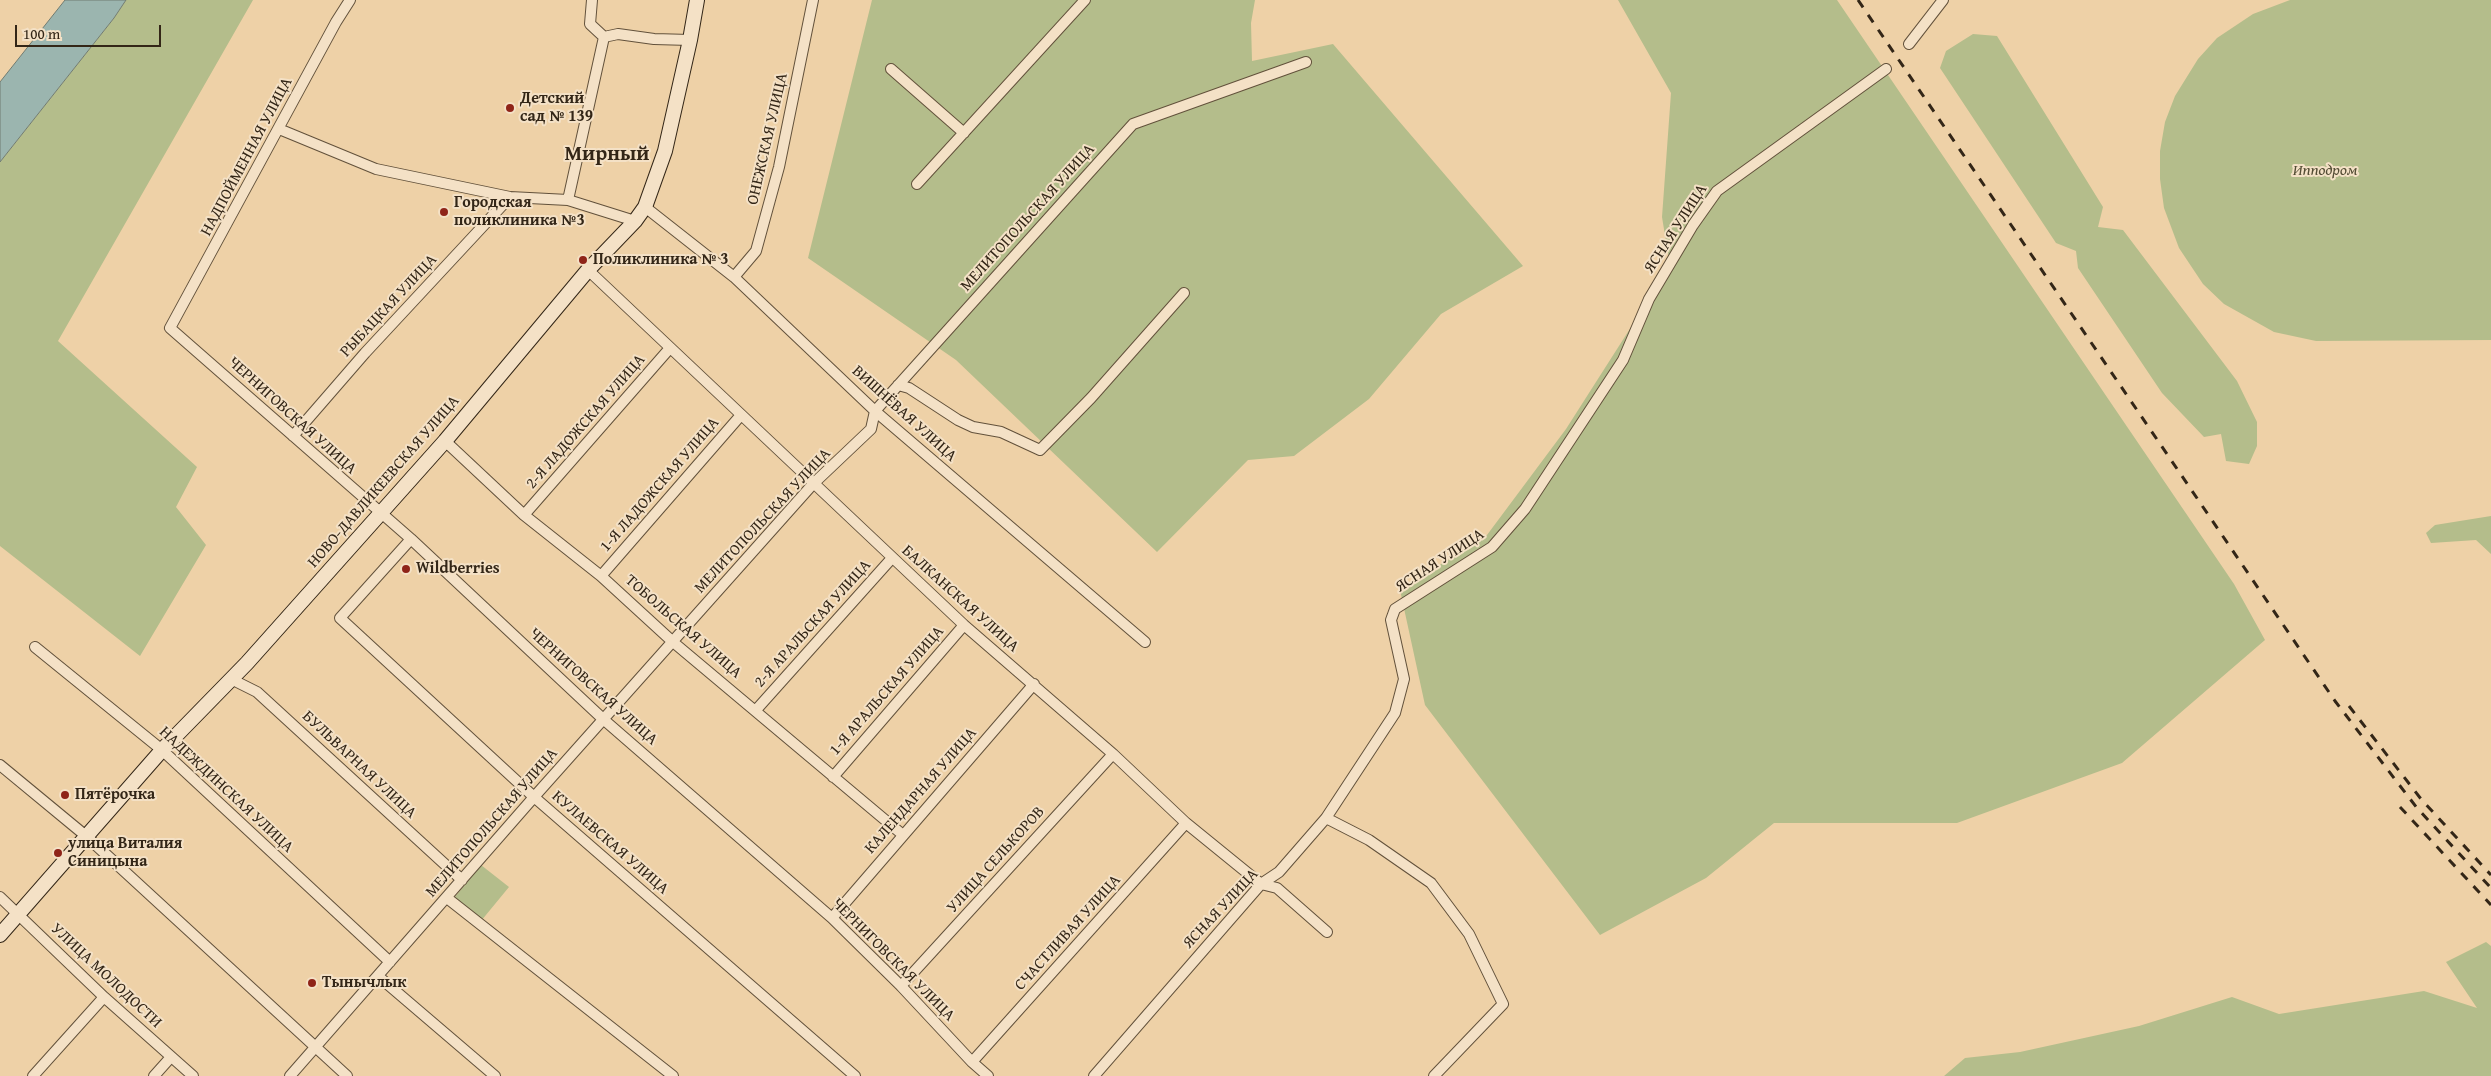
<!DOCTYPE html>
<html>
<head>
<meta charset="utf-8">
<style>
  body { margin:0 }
  #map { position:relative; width:2491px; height:1076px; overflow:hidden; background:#eed1a7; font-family:"Gentium Book Plus",serif }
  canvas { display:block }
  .scale { position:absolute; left:15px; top:25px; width:146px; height:22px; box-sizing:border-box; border:2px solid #332617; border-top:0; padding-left:6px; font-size:15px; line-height:18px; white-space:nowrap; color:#332617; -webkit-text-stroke:4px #f4e1c6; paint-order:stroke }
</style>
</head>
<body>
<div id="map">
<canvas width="2491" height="1076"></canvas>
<div class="scale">100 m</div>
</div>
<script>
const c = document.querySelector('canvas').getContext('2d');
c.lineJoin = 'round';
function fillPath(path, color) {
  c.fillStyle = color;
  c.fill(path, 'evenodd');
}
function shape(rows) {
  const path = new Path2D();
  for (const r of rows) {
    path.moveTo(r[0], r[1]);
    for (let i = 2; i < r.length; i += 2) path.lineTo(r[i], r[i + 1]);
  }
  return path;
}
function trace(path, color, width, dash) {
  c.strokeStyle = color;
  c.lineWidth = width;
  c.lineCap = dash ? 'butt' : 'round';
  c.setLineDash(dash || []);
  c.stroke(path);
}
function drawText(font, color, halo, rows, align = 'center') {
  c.font = font + ' "Gentium Book Plus",serif';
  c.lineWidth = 4;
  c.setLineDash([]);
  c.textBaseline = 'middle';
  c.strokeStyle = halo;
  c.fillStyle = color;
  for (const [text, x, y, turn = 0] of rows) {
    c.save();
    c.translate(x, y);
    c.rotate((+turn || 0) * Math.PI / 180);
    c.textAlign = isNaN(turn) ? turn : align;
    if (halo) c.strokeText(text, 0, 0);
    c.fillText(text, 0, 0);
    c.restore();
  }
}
fillPath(shape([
  [126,0,253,0,58,341,197,467,176,507,206,545,140,656,0,546,0,162,114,18],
  [872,0,1255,0,1251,23,1252,61,1333,44,1523,266,1441,314,1369,399,1294,456,1248,460,1157,552,956,360,808,258],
  [1618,0,1837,0,2234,584,2265,640,2122,763,1957,823,1774,823,1706,878,1600,935,1425,705,1400,590,1487,535,1566,429,1670,266,1662,217,1671,93],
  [2290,0,2491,0,2491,340,2316,341,2274,332,2224,304,2203,284,2179,248,2164,208,2160,179,2160,151,2165,122,2175,96,2198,59,2217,38,2253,14],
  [1973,34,1997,36,2103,207,2098,227,2123,230,2237,381,2257,422,2257,446,2249,464,2226,461,2221,434,2204,437,2162,393,2078,268,2076,251,2056,243,1940,68,1946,51],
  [2491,516,2491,554,2476,540,2431,543,2426,533,2435,525],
  [481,865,509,887,481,921,454,898],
  [2486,942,2491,946,2491,1076,1944,1076,1965,1058,2020,1052,2139,1026,2232,997,2279,1014,2424,991,2477,1008,2446,962]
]), '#b4bd8b');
const water = shape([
  [65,0,126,0,114,18,0,162,0,82,65,0]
]);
fillPath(water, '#9bb5af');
trace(water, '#717c72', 1);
const street = shape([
  [350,0,336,22,170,328,411,539,603,719,832,918,901,986,972,1062,988,1076],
  [604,37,618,34,654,39,690,40],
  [1909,44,1943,0],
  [891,69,964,133],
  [279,129,376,169,510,197,568,200,635,221],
  [917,184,1085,0],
  [568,200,604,37,590,24,592,0],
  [645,207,734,277,875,411,1145,642],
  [588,270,964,625,1113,754,1186,823,1261,884,1277,888,1327,932],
  [734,277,756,251,779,167,813,0],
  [898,385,909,388,958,420,973,427,1001,432,1040,450,1091,398,1184,293],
  [293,436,365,353,510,197],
  [445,441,524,515,601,576,673,642,903,835],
  [524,515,670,348],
  [411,539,340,618,534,797,855,1076],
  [601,576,741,415],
  [35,647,162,750,390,962],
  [231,679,257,692,462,880],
  [756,710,892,558],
  [0,765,86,836,347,1076],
  [833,777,964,625],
  [1326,818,1369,840,1431,883,1469,934,1503,1004,1434,1076],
  [0,897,104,997,193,1076],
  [447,898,673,1076],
  [832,918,1034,684],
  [378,976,495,1076],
  [901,986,1113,754],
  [972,1062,1186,823],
  [33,1076,104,997],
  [154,1076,171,1057],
  [290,1076,534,797,813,484,871,429,875,411,1133,124,1306,62],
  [1094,1076,1261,884,1279,872,1326,818,1395,713,1404,679,1391,620,1395,609,1492,547,1525,509,1623,360,1649,299,1693,225,1717,191,1886,69]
]);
const secondary = shape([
  [0,935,162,750,247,663,445,441,588,270,635,221,645,207,665,151,690,40,697,0]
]);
trace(street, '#62513b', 12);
trace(secondary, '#332617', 16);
trace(street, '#f4e1c6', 10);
trace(secondary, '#f4e1c6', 14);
trace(shape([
  [1858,0,2335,701,2417,808,2491,888],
  [2349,706,2421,799,2491,875],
  [2400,807,2491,905]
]), '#332617', 3, [9, 9]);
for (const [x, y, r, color] of [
  [510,108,5,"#8f2418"],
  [444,212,5,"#8f2418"],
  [583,260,5,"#8f2418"],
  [406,569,5,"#8f2418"],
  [65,795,5,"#8f2418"],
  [58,853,5,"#8f2418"],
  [312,983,5,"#8f2418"]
]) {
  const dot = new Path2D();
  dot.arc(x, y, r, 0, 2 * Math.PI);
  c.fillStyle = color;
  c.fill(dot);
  trace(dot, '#f4e1c6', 2);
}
drawText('bold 16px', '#332617', '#f4e1c6', [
  ["Детский",520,99],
  ["сад № 139",520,117],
  ["Городская",454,203],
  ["поликлиника №3",454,221],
  ["Поликлиника № 3",593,260],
  ["Wildberries",416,569],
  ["Пятёрочка",75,795],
  ["улица Виталия",68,844],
  ["Синицына",68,862],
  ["Тынычлык",322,983]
], 'left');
drawText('16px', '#332617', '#f4e1c6', [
  ["ОНЕЖСКАЯ УЛИЦА",768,139,-77],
  ["НАДПОЙМЕННАЯ УЛИЦА",247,157,-62],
  ["МЕЛИТОПОЛЬСКАЯ УЛИЦА",1028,218,-48],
  ["ЯСНАЯ УЛИЦА",1676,229,-57],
  ["РЫБАЦКАЯ УЛИЦА",389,306,-47],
  ["ВИШНЁВАЯ УЛИЦА",904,414,42],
  ["ЧЕРНИГОВСКАЯ УЛИЦА",292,416,42],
  ["2-Я ЛАДОЖСКАЯ УЛИЦА",586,422,-49],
  ["НОВО-ДАВЛИКЕЕВСКАЯ УЛИЦА",384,482,-49],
  ["1-Я ЛАДОЖСКАЯ УЛИЦА",660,485,-49],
  ["МЕЛИТОПОЛЬСКАЯ УЛИЦА",763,521,-47],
  ["ЯСНАЯ УЛИЦА",1440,561,-33],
  ["БАЛКАНСКАЯ УЛИЦА",960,599,42],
  ["2-Я АРАЛЬСКАЯ УЛИЦА",813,624,-48],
  ["ТОБОЛЬСКАЯ УЛИЦА",683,627,41],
  ["ЧЕРНИГОВСКАЯ УЛИЦА",593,687,42],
  ["1-Я АРАЛЬСКАЯ УЛИЦА",887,691,-49],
  ["БУЛЬВАРНАЯ УЛИЦА",359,765,43],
  ["НАДЕЖДИНСКАЯ УЛИЦА",226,790,43],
  ["КАЛЕНДАРНАЯ УЛИЦА",921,791,-49],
  ["МЕЛИТОПОЛЬСКАЯ УЛИЦА",492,823,-49],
  ["КУЛАЕВСКАЯ УЛИЦА",610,843,41],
  ["УЛИЦА СЕЛЬКОРОВ",996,860,-48],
  ["ЯСНАЯ УЛИЦА",1221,909,-47],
  ["СЧАСТЛИВАЯ УЛИЦА",1068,933,-48],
  ["ЧЕРНИГОВСКАЯ УЛИЦА",893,960,45],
  ["УЛИЦА МОЛОДОСТИ",106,976,43]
]);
drawText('italic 16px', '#534c34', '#f4e1c6', [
  ["Ипподром",2325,171]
]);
drawText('bold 21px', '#332617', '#f4e1c6', [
  ["Мирный",607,155]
]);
</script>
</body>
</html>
